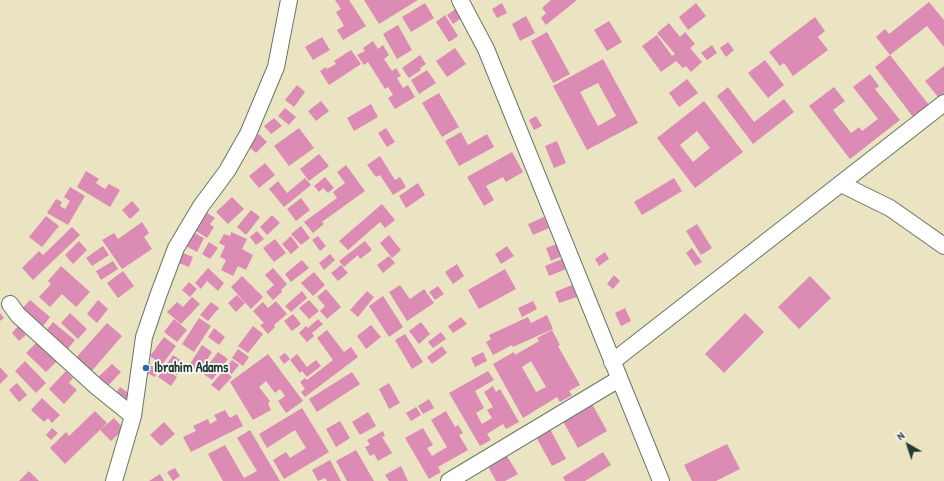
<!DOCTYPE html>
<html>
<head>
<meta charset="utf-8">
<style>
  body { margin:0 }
  #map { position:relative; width:944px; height:481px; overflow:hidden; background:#ebe4c3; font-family:"Patrick Hand",sans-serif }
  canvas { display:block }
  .north { position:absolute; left:888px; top:425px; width:40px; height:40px; -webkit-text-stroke:3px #fdfcf7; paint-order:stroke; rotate:321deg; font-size:11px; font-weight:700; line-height:16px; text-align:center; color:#1f3d34 }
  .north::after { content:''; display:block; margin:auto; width:14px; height:18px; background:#1f3d34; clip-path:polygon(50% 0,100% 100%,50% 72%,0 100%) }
</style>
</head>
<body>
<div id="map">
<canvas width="944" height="481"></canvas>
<div class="north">N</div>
</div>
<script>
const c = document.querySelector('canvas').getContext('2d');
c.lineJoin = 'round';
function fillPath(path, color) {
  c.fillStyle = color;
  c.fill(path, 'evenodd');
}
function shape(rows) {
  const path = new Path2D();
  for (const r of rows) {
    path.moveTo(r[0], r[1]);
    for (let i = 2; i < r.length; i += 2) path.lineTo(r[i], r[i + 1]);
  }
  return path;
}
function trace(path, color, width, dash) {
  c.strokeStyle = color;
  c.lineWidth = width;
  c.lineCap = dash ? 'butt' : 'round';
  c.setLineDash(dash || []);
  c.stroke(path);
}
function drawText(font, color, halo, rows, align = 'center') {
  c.font = font + ' "Patrick Hand",sans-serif';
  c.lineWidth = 3.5;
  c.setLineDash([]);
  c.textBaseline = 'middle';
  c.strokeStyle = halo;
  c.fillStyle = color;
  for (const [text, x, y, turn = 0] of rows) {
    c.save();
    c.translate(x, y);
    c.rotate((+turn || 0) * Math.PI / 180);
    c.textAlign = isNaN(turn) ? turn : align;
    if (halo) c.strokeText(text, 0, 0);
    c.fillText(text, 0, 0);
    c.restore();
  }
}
fillPath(shape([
  [335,0,349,0,366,26,343,40,337,30,344,26,336,12,341,9],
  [364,0,418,0,379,24],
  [551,0,577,0,546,25,541,18,546,13,542,8],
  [929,2,944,20,944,47,927,26,890,55,876,37,885,29,889,34],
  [425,3,434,18,411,32,402,17],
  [502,3,507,13,497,18,492,9],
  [696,3,706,16,688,30,679,17],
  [457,8,463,17,453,24,447,15],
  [445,15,458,36,449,42,436,22],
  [526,16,535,33,520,41,512,24],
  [815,17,825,31,818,37,828,50,793,76,784,63,780,66,769,52],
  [609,21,622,42,607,51,594,30],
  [669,23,680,37,685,32,695,44,690,48,702,62,691,72,686,66,683,68,676,61,661,72,642,46,657,35,672,56,675,54,657,33],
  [398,25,412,50,397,59,383,34],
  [547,32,570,74,553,83,531,41],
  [322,37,330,50,313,60,305,47],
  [373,41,378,49,383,45,389,55,384,59,392,71,396,68,401,76,397,78,403,88,408,85,415,97,395,109,388,98,393,95,388,87,385,89,368,62,364,65,357,55,365,51,363,48],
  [728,42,734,50,726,57,720,48],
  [712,45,717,53,707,60,701,53],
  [455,48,466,64,447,77,436,61],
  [351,50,361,64,329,85,320,71,326,67,327,69,336,64,334,61],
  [420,55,426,64,420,68,421,70,409,78,402,68],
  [890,55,929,105,913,117,875,67],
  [603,59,638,123,587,150,553,86],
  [598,83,616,116,598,126,580,92],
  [765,60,784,85,768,98,748,73],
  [944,66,944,94,939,98,925,81],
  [427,70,436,83,419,94,411,80],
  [870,74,879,86,875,89,900,120,850,159,809,106,834,87,845,101,833,110,851,133,859,127,862,131,878,119,853,87],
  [687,79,698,93,679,107,669,93],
  [297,85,305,92,294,107,285,100],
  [728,87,754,122,784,99,794,112,753,144,717,96],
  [439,93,459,127,442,137,422,103],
  [321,101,329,111,316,121,308,111],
  [704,101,743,152,695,188,657,138],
  [697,131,710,148,693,162,680,145],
  [371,104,378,117,354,131,347,118],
  [285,108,296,117,289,125,278,116],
  [536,116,542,126,534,130,529,120],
  [274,118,282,126,271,134,264,126],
  [299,128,314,148,289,166,274,146],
  [386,128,395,142,387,147,378,133],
  [461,132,468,145,487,134,494,147,459,166,445,141],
  [259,134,267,142,256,153,248,146],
  [557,141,566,163,554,168,545,146],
  [512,152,523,172,506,182,503,177,486,186,494,200,484,206,467,177],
  [319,154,329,166,309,181,300,169],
  [380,156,395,180,400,177,406,187,393,195,380,175,376,177,367,165],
  [265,163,275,175,259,188,249,176],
  [346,165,365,191,322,222,324,224,313,233,304,222,337,198,333,192,345,183,337,172],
  [86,171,99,179,96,183,105,189,109,184,120,190,110,207,77,187],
  [325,177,334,188,328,193,323,188,319,192,314,186],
  [305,178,311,185,284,207,269,189,278,181,287,193],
  [674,178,682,191,642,215,634,202],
  [418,183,425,195,406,208,399,196],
  [70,187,85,196,68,225,47,213,56,199,62,202,60,206,65,209,70,201,64,197],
  [232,197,244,209,228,224,216,212],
  [301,198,310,210,296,221,287,209],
  [132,201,140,210,130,219,122,210],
  [382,204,395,220,385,228,380,222,348,250,339,241],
  [251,210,260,217,246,235,237,227],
  [204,211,215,218,210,224,214,227,207,238,193,229],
  [272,215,280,223,267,235,260,227],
  [46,216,59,226,42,247,29,237],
  [544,217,549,228,533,235,528,224],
  [142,222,149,233,144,237,152,249,122,269,102,240,114,233,118,239],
  [697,224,712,248,701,255,686,231],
  [301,226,310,238,301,245,291,234],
  [72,227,80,235,33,280,22,268,39,251,43,255],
  [257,231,264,239,256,245,250,237],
  [193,232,204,238,197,252,186,246],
  [231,232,247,239,242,249,253,255,246,270,238,266,233,276,221,270,226,260,220,257,225,246,219,243,224,234,230,236],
  [389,235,401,250,392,258,380,243],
  [291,236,299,247,291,254,282,244],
  [318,236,326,246,320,251,312,240],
  [275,239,286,253,274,262,263,248],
  [79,241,87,250,73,264,65,255],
  [365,241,372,250,360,259,358,255,344,267,339,261],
  [209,242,218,248,210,259,202,254],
  [557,244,562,256,551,261,546,248],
  [103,246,109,255,92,266,86,258],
  [507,246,514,256,501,264,495,254],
  [692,248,702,262,695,266,686,253],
  [605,252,609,259,599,266,595,259],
  [183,253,193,257,189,267,179,263],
  [330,254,335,260,324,270,319,263],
  [389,256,395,263,383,273,377,265],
  [562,259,566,269,549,276,545,266],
  [302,260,309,268,291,282,285,274],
  [113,261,118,269,101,280,96,271],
  [457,264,464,276,453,284,445,272],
  [341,265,348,273,338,281,331,273],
  [61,266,90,292,76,307,62,294,50,307,39,297,51,284,48,281],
  [208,268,224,283,218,291,207,281,201,289,195,283],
  [273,268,287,284,281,290,282,292,273,300,266,292,274,285,265,275],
  [505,269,516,289,479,309,468,290],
  [123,271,134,286,118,298,107,283],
  [314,272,325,285,313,296,301,283],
  [614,275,620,281,613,289,607,284],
  [242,276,263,297,251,309,231,287],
  [810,276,831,298,799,329,778,307],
  [189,282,197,289,190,297,182,290],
  [400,285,410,299,424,289,434,303,407,321,389,292],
  [572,285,577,297,559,303,555,292],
  [438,286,444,294,435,300,429,292],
  [326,289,341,307,327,319,320,311,325,306,317,297],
  [302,291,307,298,291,312,285,306],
  [367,291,374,297,358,317,350,310],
  [237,295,245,303,236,312,228,303],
  [383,296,403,327,389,337,369,306],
  [192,297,200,304,181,324,167,312,177,302,183,307],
  [30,300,50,317,40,330,19,312],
  [98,300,108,309,97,323,87,314],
  [309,300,319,311,309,319,299,308],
  [276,301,287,314,274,325,275,327,268,334,260,325,264,323,253,311,263,302,268,308],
  [533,301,537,309,522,317,518,308],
  [211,302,219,308,208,321,200,315],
  [625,308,631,321,621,326,615,313],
  [0,313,4,318,0,321],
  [70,313,87,329,78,339,61,323],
  [745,313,764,332,724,373,705,354],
  [293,314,301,324,292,331,284,321],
  [547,315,553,329,513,347,512,345,493,355,486,342,491,339,489,335,528,317,531,323],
  [461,317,467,324,453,333,448,326],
  [199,318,211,326,194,352,182,344],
  [174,319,187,330,177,342,164,332],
  [318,319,323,324,312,333,314,336,307,342,299,333,306,326,308,328],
  [53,322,75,340,66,351,44,333],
  [421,322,430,334,419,344,409,331],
  [107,323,122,336,90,373,74,360],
  [371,325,381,337,366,349,357,336],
  [18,326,26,335,19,341,12,333],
  [253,326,263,334,248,353,238,346],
  [214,328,225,337,219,345,208,337],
  [327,330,344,352,351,347,358,357,305,397,301,392,305,389,300,382,305,378,307,380,333,360,317,338],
  [552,330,560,345,558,346,580,385,569,391,572,395,560,402,557,397,523,418,493,364,514,352,515,355,539,341,537,338],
  [531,361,546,387,536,392,522,367],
  [441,332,446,339,433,348,428,342],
  [405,334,423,362,412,369,395,340],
  [164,337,176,346,162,365,150,356],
  [37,342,57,361,46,372,26,353],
  [202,345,212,352,199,373,188,367],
  [442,346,447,353,432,364,427,357],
  [238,349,249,357,243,366,232,358],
  [218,352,228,359,212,380,202,373],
  [483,352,487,361,475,367,471,358],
  [285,353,290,359,284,364,279,357],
  [268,354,303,401,286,413,278,401,285,396,280,389,275,393,266,381,259,387,270,401,268,403,271,410,253,420,230,382],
  [297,354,307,367,316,360,321,366,307,377,302,371,300,373,290,360],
  [173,355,186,364,177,375,165,366],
  [232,360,239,365,232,374,225,369],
  [25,361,46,383,36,393,15,371],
  [112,364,121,372,107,387,97,378],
  [146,364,159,369,155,377,143,371],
  [0,367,8,376,0,384],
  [164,368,177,377,171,386,158,377],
  [224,370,232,377,219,391,211,385],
  [66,371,73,378,69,383,77,390,64,404,49,389],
  [488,371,494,380,475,391,484,408,476,413,482,424,492,418,487,410,493,407,484,392,493,386,496,392,500,389,519,422,506,429,503,424,487,434,491,440,480,446,449,393],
  [352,372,360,384,317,412,309,399],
  [17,383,27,395,19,402,9,390],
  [389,383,400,403,389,409,379,389],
  [120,387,133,396,129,401,116,393],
  [42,398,60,415,52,423,48,418,44,422,31,410],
  [429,399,434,408,423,414,418,406],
  [591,402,607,431,578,448,561,418],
  [416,407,421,415,411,421,406,413],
  [302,408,329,452,284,479,273,460,286,452,290,458,306,448,295,430,267,448,259,434],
  [225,410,230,418,237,414,243,426,191,452,183,437,196,431,193,426,208,419,210,424,217,420,214,415],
  [95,411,107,423,65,464,50,448,66,432,69,436],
  [446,411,455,427,458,425,463,433,459,435,468,450,438,467,441,472,429,479,405,438,423,428,433,445,427,448,432,456,447,447,431,420],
  [368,412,376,426,360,435,352,422],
  [114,418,124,429,111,441,100,430],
  [340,421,350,438,336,447,326,429],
  [164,422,175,434,161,446,150,435],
  [549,427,566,459,552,466,535,435],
  [52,428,58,433,51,440,46,435],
  [250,430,280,481,223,481,208,454,225,445,244,478,257,471,237,438],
  [383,431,385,436,382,437,392,453,378,461,374,454,370,456,365,447,370,445,367,440],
  [727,444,740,469,716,481,692,481,684,465],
  [356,450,374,481,347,481,336,461],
  [603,452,611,465,585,481,565,481,563,477],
  [505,453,518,474,505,481,496,481,486,463],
  [330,460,341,481,327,481,325,478,318,481,312,470],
  [401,466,408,481,389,481,385,475],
  [175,468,180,476,173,481,167,472],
  [29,471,39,481,19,481],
  [160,474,164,481,149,481]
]), '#dc8bb4');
const minor = shape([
  [460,0,486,49,661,481],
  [841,184,890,208,944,246],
  [10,304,18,315,97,387,133,416],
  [612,362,944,103],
  [114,481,133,416,144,337,158,296,176,248,201,206,227,171,248,134,276,67,289,0],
  [449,481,619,379]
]);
trace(minor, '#676', 18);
trace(minor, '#fff', 16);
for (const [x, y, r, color] of [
  [146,368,4,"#1f6fb2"]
]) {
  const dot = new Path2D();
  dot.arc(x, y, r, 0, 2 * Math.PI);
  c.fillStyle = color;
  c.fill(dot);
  trace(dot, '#fdfcf7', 1.5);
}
drawText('bold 14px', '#1f3d34', '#fdfcf7', [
  ["Ibrahim Adams",154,368]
], 'left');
</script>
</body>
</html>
